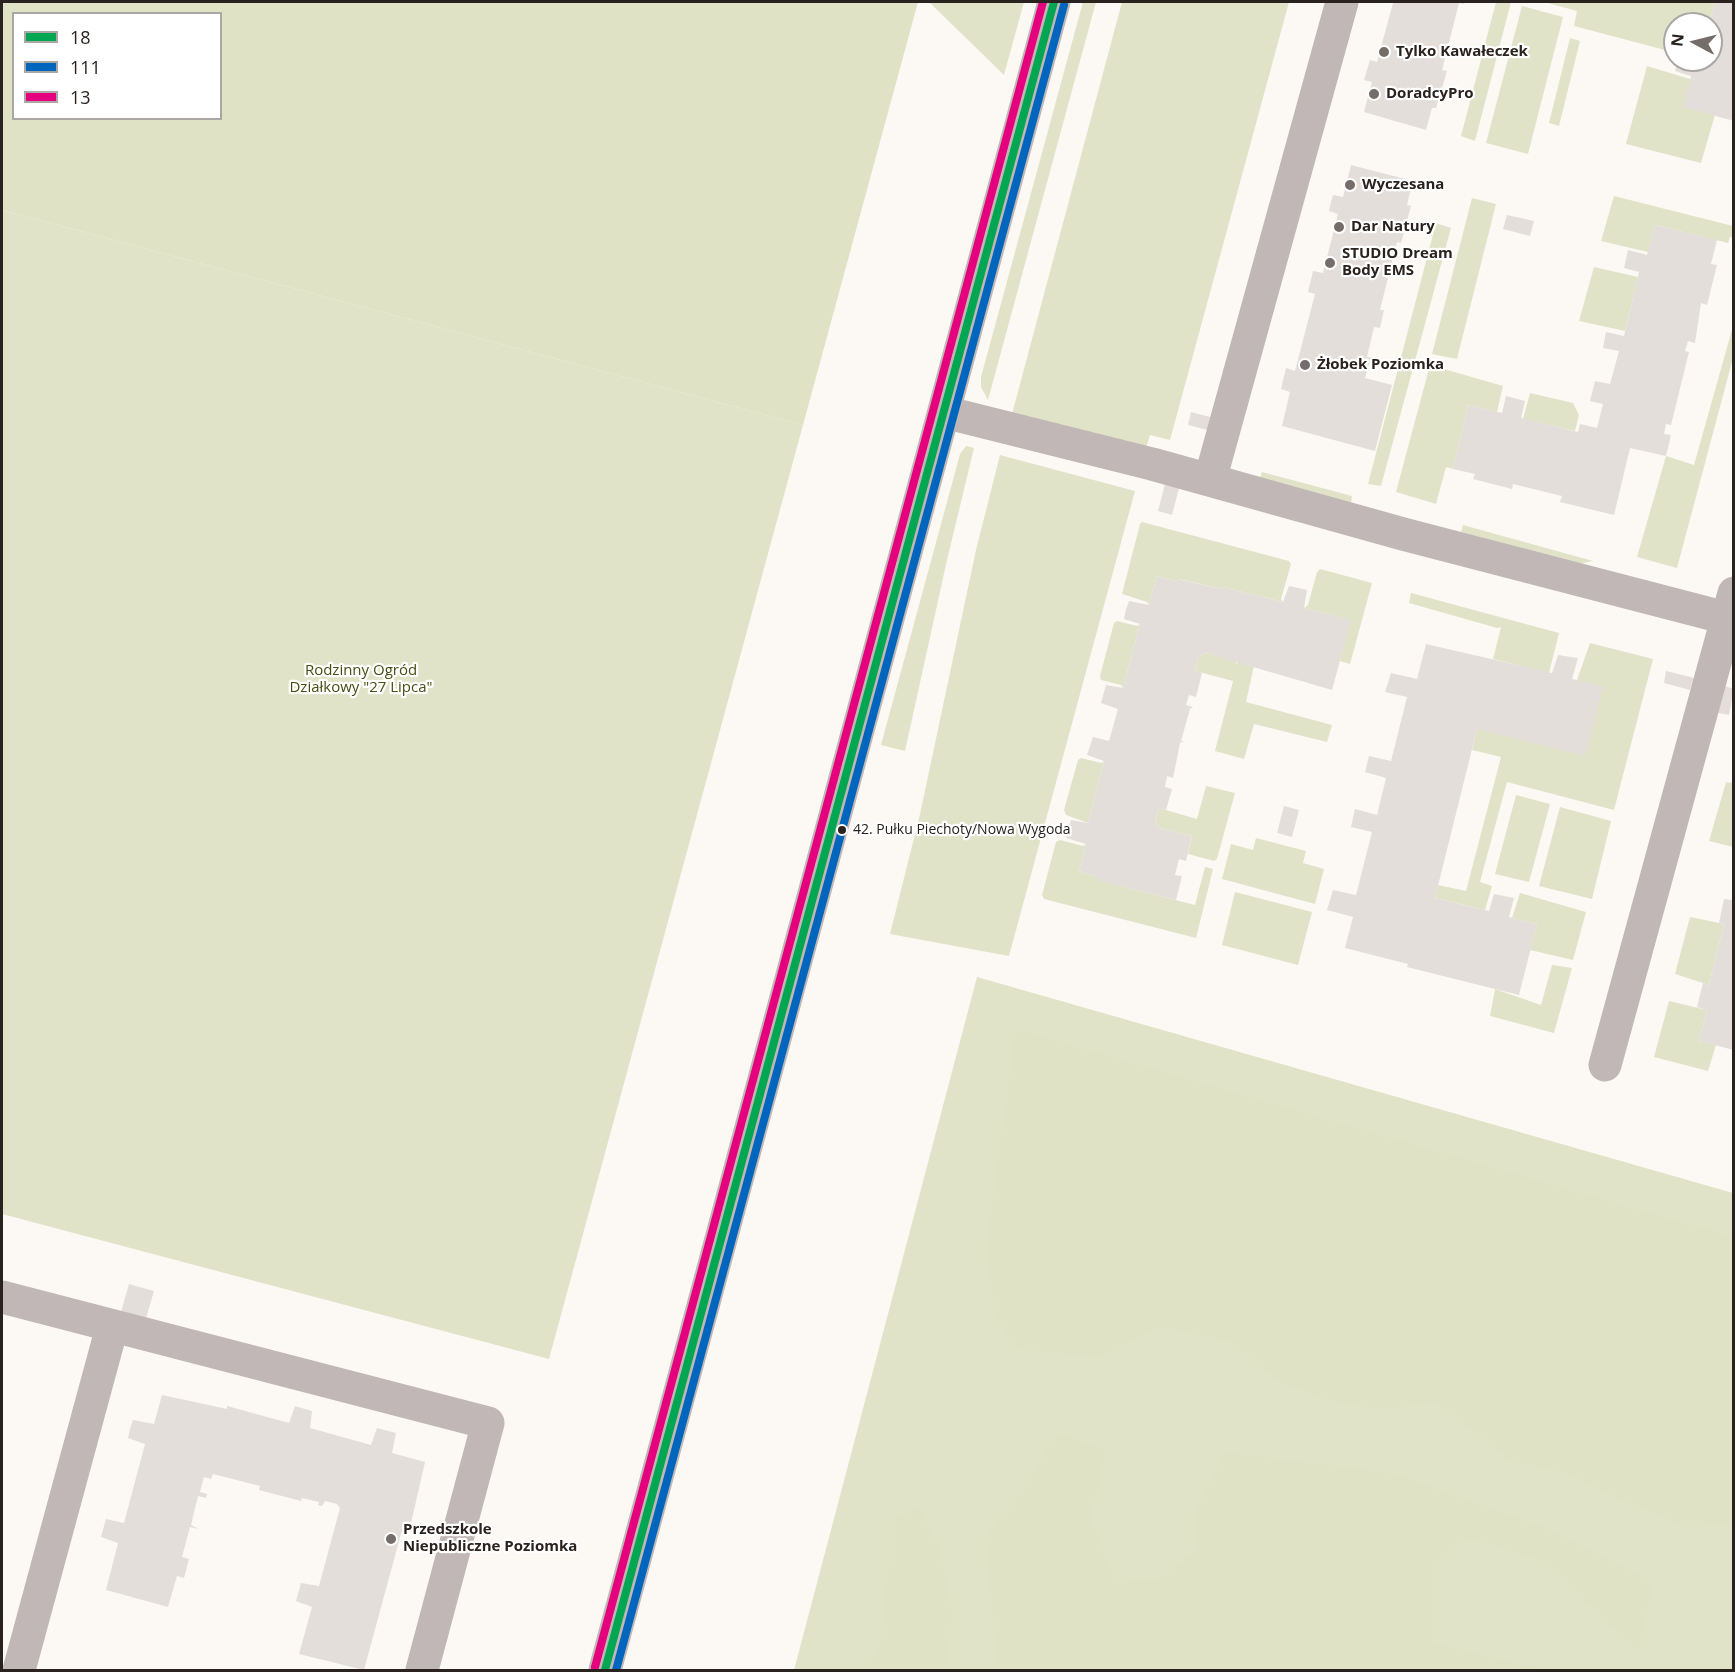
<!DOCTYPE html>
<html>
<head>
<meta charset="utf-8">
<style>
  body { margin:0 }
  #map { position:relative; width:1735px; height:1672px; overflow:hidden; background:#fcf8f4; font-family:"Open Sans",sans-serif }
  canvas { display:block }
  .frame { position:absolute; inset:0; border:3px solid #2a221e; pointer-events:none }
  .legend { position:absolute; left:12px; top:12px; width:210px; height:108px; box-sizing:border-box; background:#fff; border:2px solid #aaa7a5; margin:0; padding:8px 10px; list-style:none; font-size:18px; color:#2a221e }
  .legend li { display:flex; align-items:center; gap:12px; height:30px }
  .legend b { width:30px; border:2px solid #aaa7a5 }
  .north { position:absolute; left:1663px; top:12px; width:60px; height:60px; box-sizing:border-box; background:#fff; border:2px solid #aaa7a5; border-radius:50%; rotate:277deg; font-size:16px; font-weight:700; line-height:24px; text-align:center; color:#2a221e }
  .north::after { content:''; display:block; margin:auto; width:21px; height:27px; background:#746d69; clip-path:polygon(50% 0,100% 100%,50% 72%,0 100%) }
</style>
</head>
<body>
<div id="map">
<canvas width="1735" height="1672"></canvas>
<div class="frame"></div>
<ul class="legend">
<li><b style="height:8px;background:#00a651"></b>18</li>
<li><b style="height:8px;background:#0065bd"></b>111</li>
<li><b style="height:8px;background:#e5007d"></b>13</li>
</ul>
<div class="north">N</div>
</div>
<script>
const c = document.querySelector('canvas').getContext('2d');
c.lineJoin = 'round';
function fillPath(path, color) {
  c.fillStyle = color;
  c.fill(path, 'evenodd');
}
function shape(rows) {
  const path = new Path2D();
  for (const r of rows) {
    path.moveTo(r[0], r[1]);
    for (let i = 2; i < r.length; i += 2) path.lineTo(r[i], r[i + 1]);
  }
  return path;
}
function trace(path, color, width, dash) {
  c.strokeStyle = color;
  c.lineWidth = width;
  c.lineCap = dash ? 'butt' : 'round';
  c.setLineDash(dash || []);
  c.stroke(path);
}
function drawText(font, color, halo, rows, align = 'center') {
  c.font = font + ' "Open Sans",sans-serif';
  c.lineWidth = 4.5;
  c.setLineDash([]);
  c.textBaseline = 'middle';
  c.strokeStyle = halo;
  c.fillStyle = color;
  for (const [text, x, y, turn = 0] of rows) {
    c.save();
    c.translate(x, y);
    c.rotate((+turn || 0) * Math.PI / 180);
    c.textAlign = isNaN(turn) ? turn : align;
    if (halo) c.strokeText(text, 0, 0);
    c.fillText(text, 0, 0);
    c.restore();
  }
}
fillPath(shape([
  [929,2,1024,2,1004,75],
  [1083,2,1096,2,988,400,981,387,981,377],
  [1122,2,1289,2,1170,440,1150,435,1146,449,1012,414],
  [1496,2,1511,2,1475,141,1461,136],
  [1544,2,1715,2,1709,24,1675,24,1675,47,1668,45,1665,50,1574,26,1577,11],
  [1522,6,1563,17,1528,154,1486,143],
  [1570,38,1580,41,1559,126,1549,123],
  [1647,66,1690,79,1715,115,1701,163,1626,144],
  [1614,196,1733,226,1733,237,1730,237,1728,243,1655,225,1648,252,1601,241],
  [1472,198,1496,204,1457,359,1432,354],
  [2,210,803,425,549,1359,2,1214],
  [1436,223,1451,228,1381,486,1368,484],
  [1594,267,1638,277,1625,331,1579,321],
  [1733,326,1733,358,1677,568,1637,557,1666,456,1694,465],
  [1430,365,1503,386,1497,412,1468,405,1453,469,1446,467,1436,504,1396,492],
  [1530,393,1573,403,1579,415,1575,431,1523,419],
  [966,446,974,448,947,560,905,751,881,745,960,454],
  [1000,455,1135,491,1009,956,890,934,920,814,976,550],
  [1262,472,1352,496,1351,503,1260,478],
  [1142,522,1289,561,1291,564,1281,599,1283,602,1222,587,1221,589,1179,579,1177,582,1157,576,1149,605,1147,602,1122,594,1140,524],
  [1463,525,1593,561,1578,564,1461,532],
  [1320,569,1372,583,1350,664,1340,661,1350,620,1304,608,1308,605,1317,572],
  [1411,593,1559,633,1549,673,1493,659,1501,627,1497,628,1409,603],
  [1117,621,1137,626,1140,624,1123,688,1121,685,1101,680,1100,676,1114,623],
  [1590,643,1653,659,1614,810,1507,782,1480,882,1492,886,1485,910,1435,898,1438,885,1466,891,1501,757,1472,750,1477,729,1577,680],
  [1205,653,1236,661,1236,664,1238,662,1254,666,1246,702,1332,725,1327,742,1254,724,1244,759,1215,751,1233,681,1195,671,1199,656],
  [1081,758,1101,763,1104,761,1088,823,1066,815,1064,810,1078,760],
  [1726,782,1733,783,1733,847,1709,841],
  [1206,786,1235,793,1217,859,1214,861,1188,854,1192,836,1159,828,1155,822,1159,808,1197,819],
  [1516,795,1550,804,1529,882,1495,874],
  [1560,807,1611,821,1592,899,1539,886],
  [1256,838,1306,851,1303,863,1324,869,1315,904,1222,879,1231,844,1253,850],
  [1060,840,1083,846,1086,844,1079,871,1098,877,1098,880,1195,905,1205,867,1213,869,1196,938,1044,899,1042,895,1056,842],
  [1235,892,1312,912,1298,965,1222,945],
  [1520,893,1586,912,1573,960,1530,950,1537,924,1512,918],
  [1690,917,1724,924,1709,985,1675,974],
  [1552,965,1572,968,1554,1033,1490,1016,1495,989,1541,1005],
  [977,977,1733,1193,1733,1670,794,1670],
  [1669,1001,1707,1010,1699,1041,1716,1045,1708,1071,1654,1057]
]), '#e1e3c9');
fillPath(shape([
  [2,2,918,2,803,425,2,210],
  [14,14,220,14,220,118,14,118],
  [1016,1029,1733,1237,1733,1525,1686,1527,1620,1499,1572,1474,1511,1461,1436,1402,1388,1410,1341,1404,1281,1383,1230,1341,1159,1327,1100,1358,1015,1349,995,1314,986,1248],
  [1056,1433,1106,1450,1090,1518,1114,1577,1156,1581,1196,1551,1194,1516,1225,1452,1392,1473,1554,1531,1653,1582,1638,1651,1544,1561,1466,1538,1432,1570,1433,1643,1547,1670,998,1670,985,1538,1022,1492],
  [918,1509,940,1549,952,1610,948,1670,866,1670,880,1647,889,1558,889,1522]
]), '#dfe2c4');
fillPath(shape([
  [1389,2,1464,2,1464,4,1459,3,1442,70,1447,71,1436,108,1432,108,1426,130,1364,112,1372,82,1364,80,1370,60,1377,62,1393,3],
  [1715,2,1734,2,1734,121,1683,107,1691,76,1675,71,1678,60,1711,60,1709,24],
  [1351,165,1413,181,1407,205,1411,206,1401,243,1397,242,1380,310,1384,310,1380,328,1374,327,1367,357,1371,357,1365,378,1392,385,1375,451,1282,426,1290,392,1281,389,1286,368,1295,371,1315,294,1308,292,1313,271,1323,273,1338,214,1329,211,1331,202,1333,195,1343,197],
  [1507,215,1534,221,1530,236,1503,229],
  [1655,225,1717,240,1711,264,1717,265,1707,305,1701,303,1695,343,1688,341,1685,351,1689,352,1671,425,1666,424,1664,434,1671,435,1666,456,1630,448,1614,515,1560,502,1562,496,1513,484,1512,489,1473,479,1475,474,1453,469,1468,405,1502,413,1506,396,1525,401,1521,418,1578,432,1580,424,1597,428,1603,404,1590,401,1595,381,1610,384,1619,351,1603,348,1606,332,1624,336,1639,272,1624,268,1628,250,1647,255],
  [1191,412,1218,419,1215,432,1188,425],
  [1165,484,1179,488,1172,515,1158,511],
  [1157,576,1177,582,1178,579,1221,589,1222,587,1283,602,1289,586,1307,590,1304,608,1351,620,1332,690,1205,653,1199,656,1195,671,1202,673,1196,697,1189,695,1186,705,1193,707,1190,709,1181,741,1184,741,1180,743,1173,778,1167,776,1165,787,1172,789,1166,810,1159,808,1155,822,1159,828,1192,836,1186,861,1179,859,1175,875,1182,876,1176,900,1097,880,1098,877,1079,871,1086,844,1066,838,1071,820,1088,823,1104,761,1087,755,1093,737,1109,741,1118,709,1101,703,1106,685,1123,688,1140,624,1124,619,1126,609,1129,601,1149,605],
  [1426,644,1552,673,1558,655,1578,658,1572,679,1603,686,1585,756,1477,729,1435,898,1489,911,1494,894,1514,898,1509,917,1537,924,1519,995,1407,967,1408,964,1345,948,1353,917,1327,910,1333,890,1356,895,1372,832,1351,827,1355,809,1377,815,1386,778,1365,772,1369,756,1391,761,1407,697,1385,692,1391,673,1417,679],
  [1666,671,1694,678,1690,690,1664,683],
  [1721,685,1734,689,1729,715,1714,712],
  [1284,806,1299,810,1292,837,1277,833],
  [1734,896,1734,1050,1699,1041,1707,1010,1697,1007,1703,983,1709,985,1724,924,1719,923,1724,899,1732,900],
  [129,1284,154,1291,146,1318,121,1312],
  [162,1395,227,1409,227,1406,289,1423,295,1406,312,1411,310,1428,371,1445,377,1428,396,1433,392,1453,425,1462,409,1532,402,1530,364,1670,299,1654,312,1607,296,1601,301,1583,319,1586,340,1508,337,1504,325,1501,322,1506,318,1505,319,1502,302,1498,301,1501,259,1490,260,1486,213,1474,211,1479,204,1477,200,1492,207,1494,206,1498,198,1496,191,1525,199,1529,190,1527,182,1557,189,1559,184,1578,177,1576,168,1607,106,1590,118,1543,101,1537,106,1519,124,1523,145,1444,128,1438,130,1429,133,1420,154,1424]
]), '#e4deda');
trace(shape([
  [944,412,1152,464,1403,534,1734,620],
  [1210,480,1342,2],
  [1605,1065,1734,593],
  [2,1297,488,1423,422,1670],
  [19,1670,112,1327],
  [605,1670,1054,2]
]), '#c0b7b6', 33);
trace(shape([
  [605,1670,1054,2]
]), '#00a651', 8);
trace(shape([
  [616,1670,1064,5]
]), '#0065bd', 8);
trace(shape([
  [595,1667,1043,2]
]), '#e5007d', 8);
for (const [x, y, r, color] of [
  [1384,52,6,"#746d69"],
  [1374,94,6,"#746d69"],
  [1350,185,6,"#746d69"],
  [1339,227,6,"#746d69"],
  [1330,263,6,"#746d69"],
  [1305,365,6,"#746d69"],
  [842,830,5,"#2a221e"],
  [391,1539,6,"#746d69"]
]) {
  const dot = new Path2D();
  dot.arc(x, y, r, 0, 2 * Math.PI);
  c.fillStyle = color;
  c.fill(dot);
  trace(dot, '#fff', 2);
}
drawText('14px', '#2a221e', '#fff', [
  ["42. Pułku Piechoty/Nowa Wygoda",853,830]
], 'left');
drawText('bold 15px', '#2a221e', '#fff', [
  ["Tylko Kawałeczek",1396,52],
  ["DoradcyPro",1386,94],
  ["Wyczesana",1362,185],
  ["Dar Natury",1351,227],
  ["STUDIO Dream",1342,254],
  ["Body EMS",1342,271],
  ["Żłobek Poziomka",1317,365],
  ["Przedszkole",403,1530],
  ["Niepubliczne Poziomka",403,1547]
], 'left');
drawText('15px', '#474e13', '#fff', [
  ["Rodzinny Ogród",361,671],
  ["Działkowy \"27 Lipca\"",361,688]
]);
</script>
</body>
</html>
